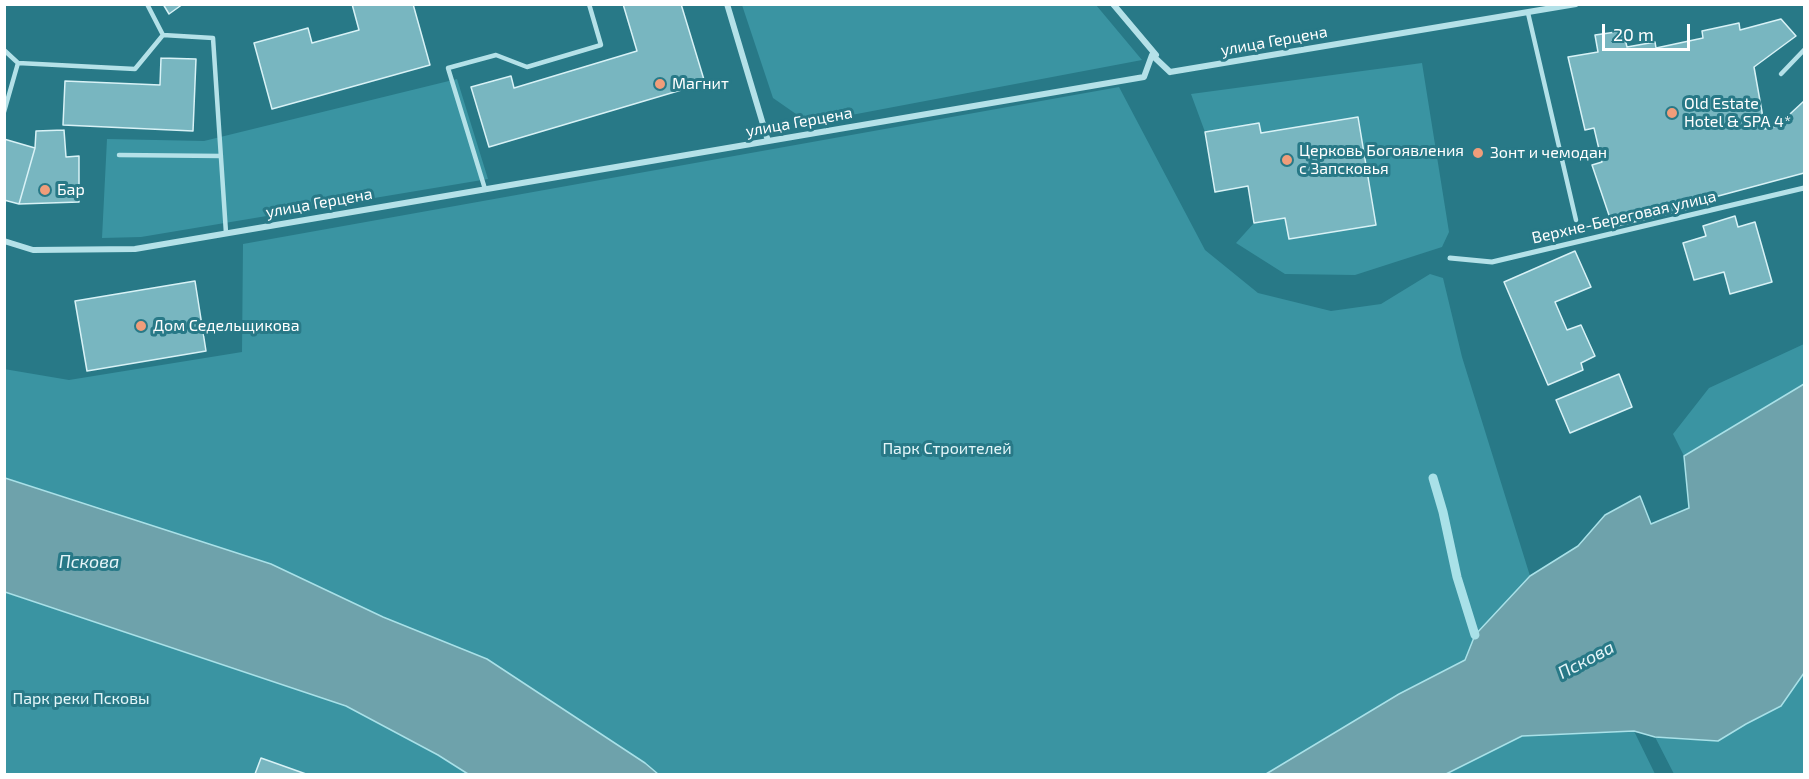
<!DOCTYPE html>
<html>
<head>
<meta charset="utf-8">
<style>
  body { margin:0 }
  #map { position:relative; width:1809px; height:779px; overflow:hidden; background:#287987; font-family:"Exo 2",sans-serif }
  canvas { display:block }
  .frame { position:absolute; inset:0; border:6px solid #fff; pointer-events:none }
  .scale { position:absolute; left:1602px; top:24px; width:88px; height:27px; box-sizing:border-box; border:3px solid #fff; border-top:0; padding-left:8px; font-size:18px; line-height:21px; white-space:nowrap; color:#fff; -webkit-text-stroke:4px #287987; paint-order:stroke }
</style>
</head>
<body>
<div id="map">
<canvas width="1809" height="779"></canvas>
<div class="frame"></div>
<div class="scale">20 m</div>
</div>
<script>
const c = document.querySelector('canvas').getContext('2d');
c.lineJoin = 'round';
function fillPath(path, color) {
  c.fillStyle = color;
  c.fill(path, 'evenodd');
}
function shape(rows) {
  const path = new Path2D();
  for (const r of rows) {
    path.moveTo(r[0], r[1]);
    for (let i = 2; i < r.length; i += 2) path.lineTo(r[i], r[i + 1]);
  }
  return path;
}
function trace(path, color, width, dash) {
  c.strokeStyle = color;
  c.lineWidth = width;
  c.lineCap = dash ? 'butt' : 'round';
  c.setLineDash(dash || []);
  c.stroke(path);
}
function drawText(font, color, halo, rows, align = 'center') {
  c.font = font + ' "Exo 2",sans-serif';
  c.lineWidth = 6;
  c.setLineDash([]);
  c.textBaseline = 'middle';
  c.strokeStyle = halo;
  c.fillStyle = color;
  for (const [text, x, y, turn = 0] of rows) {
    c.save();
    c.translate(x, y);
    c.rotate((+turn || 0) * Math.PI / 180);
    c.textAlign = isNaN(turn) ? turn : align;
    if (halo) c.strokeText(text, 0, 0);
    c.fillText(text, 0, 0);
    c.restore();
  }
}
fillPath(shape([
  [742,5,1096,5,1142,60,809,123,773,98],
  [1422,63,1449,232,1442,247,1355,275,1285,274,1236,243,1254,223,1285,218,1289,239,1376,224,1261,133,1259,123,1205,132,1191,94],
  [457,79,488,179,141,237,102,238,107,139,204,141],
  [1119,87,1205,250,1258,293,1331,311,1381,304,1430,274,1443,278,1462,357,1530,576,1475,635,1465,660,1399,694,1266,774,658,774,645,763,487,659,110,511,5,478,4,369,69,380,242,352,243,244],
  [1804,344,1804,384,1684,456,1673,434,1709,388],
  [4,592,346,706,438,755,468,774,5,774],
  [1804,673,1804,774,1674,774,1655,737,1718,741,1746,724,1781,706],
  [1634,731,1655,774,1446,774,1522,736]
]), '#3a94a2');
const water = shape([
  [1804,384,1804,673,1781,706,1746,724,1718,741,1655,737,1634,731,1522,736,1446,774,1266,774,1399,694,1465,660,1475,635,1530,576,1578,546,1605,515,1640,496,1651,524,1689,508,1684,456,1804,384],
  [5,478,271,564,383,617,487,659,645,763,658,774,468,774,438,755,346,706,5,592,5,478]
]);
fillPath(water, '#6ea2ab');
trace(water, '#a9e1e8', 1.5);
trace(shape([
  [1433,478,1443,512,1457,577,1475,635]
]), '#a9e1e8', 9);
const building = shape([
  [163,4,183,4,169,14,163,4],
  [352,4,413,4,430,65,272,109,254,43,308,28,312,43,359,30,352,4],
  [623,4,681,4,705,83,489,147,471,87,511,76,514,88,637,51,623,4],
  [1781,19,1796,36,1754,67,1765,129,1777,126,1804,101,1804,173,1696,202,1697,207,1613,227,1592,165,1602,162,1594,128,1585,130,1568,57,1598,52,1595,35,1623,31,1627,47,1655,42,1656,48,1703,38,1702,31,1739,23,1740,30,1781,19],
  [161,58,196,59,193,131,63,125,65,81,160,85,161,58],
  [1358,117,1376,225,1289,239,1285,218,1254,223,1248,186,1215,192,1205,132,1259,123,1261,133,1358,117],
  [64,130,66,157,79,156,79,202,19,204,35,148,36,131,64,130],
  [4,139,35,148,19,204,4,200,4,139],
  [1735,216,1738,227,1755,222,1772,282,1730,294,1724,272,1694,280,1683,243,1706,236,1703,226,1735,216],
  [1575,251,1591,287,1555,302,1567,330,1581,325,1595,356,1581,363,1583,370,1548,385,1504,282,1575,251],
  [195,281,206,351,87,371,75,301,195,281],
  [1619,374,1632,407,1570,433,1556,400,1619,374],
  [261,758,306,774,255,774,261,758]
]);
fillPath(building, '#78b6c0');
trace(building, '#d8f2f6', 1.5);
trace(shape([
  [147,4,163,35,213,38,226,233],
  [1528,13,1576,220],
  [4,50,18,63],
  [1781,74,1804,50],
  [4,112,18,63,135,69,163,35],
  [119,155,221,156],
  [485,189,448,68,496,55,527,67,601,45,589,4]
]), '#b4e1e8', 4.5);
trace(shape([
  [1450,258,1492,262,1804,188]
]), '#b4e1e8', 5);
trace(shape([
  [727,4,768,141],
  [1113,4,1156,55],
  [1170,72,1576,4],
  [4,241,33,250,135,249,1144,77,1152,55,1170,72]
]), '#b4e1e8', 6);
for (const [x, y, r, color] of [
  [660,84,6,"#f09d7a"],
  [1672,113,6,"#f09d7a"],
  [1478,153,6,"#f09d7a"],
  [1287,160,6,"#f09d7a"],
  [45,190,6,"#f09d7a"],
  [141,326,6,"#f09d7a"]
]) {
  const dot = new Path2D();
  dot.arc(x, y, r, 0, 2 * Math.PI);
  c.fillStyle = color;
  c.fill(dot);
  trace(dot, '#287987', 2);
}
drawText('16px', '#fff', '#287987', [
  ["улица Герцена",1274,41,-10],
  ["улица Герцена",799,122,-10],
  ["улица Герцена",319,203,-10],
  ["Верхне-Береговая улица",1624,217,-13]
]);
drawText('16px', '#fff', '#287987', [
  ["Магнит",672,84],
  ["Old Estate",1684,104],
  ["Hotel & SPA 4*",1684,122],
  ["Церковь Богоявления",1299,151],
  ["с Запсковья",1299,169],
  ["Зонт и чемодан",1490,153],
  ["Бар",57,190],
  ["Дом Седельщикова",153,326]
], 'left');
drawText('16px', '#e4f6f9', '#287987', [
  ["Парк Строителей",947,449],
  ["Парк реки Псковы",81,699]
]);
drawText('italic 18px', '#e6f6f9', '#287987', [
  ["Пскова",89,562],
  ["Пскова",1586,660,-28]
]);
</script>
</body>
</html>
